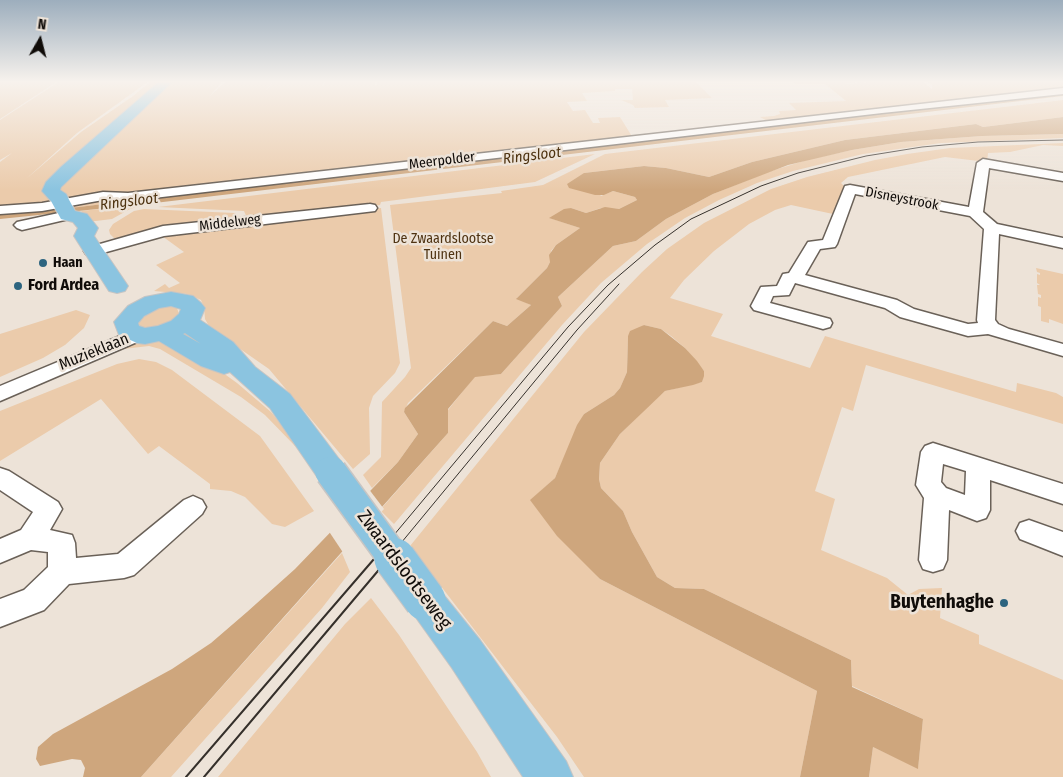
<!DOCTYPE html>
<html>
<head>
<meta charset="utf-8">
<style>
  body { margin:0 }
  #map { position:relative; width:1063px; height:777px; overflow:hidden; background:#ede3d8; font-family:"Fira Sans Condensed",sans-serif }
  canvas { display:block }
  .north { position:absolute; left:15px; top:15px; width:50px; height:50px; -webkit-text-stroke:4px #ede3d8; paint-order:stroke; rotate:8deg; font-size:14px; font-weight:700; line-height:20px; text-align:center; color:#100c09 }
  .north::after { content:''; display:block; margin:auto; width:18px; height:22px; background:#100c09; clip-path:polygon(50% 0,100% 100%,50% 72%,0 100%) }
</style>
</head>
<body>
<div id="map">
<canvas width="1063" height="777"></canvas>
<div class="north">N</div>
</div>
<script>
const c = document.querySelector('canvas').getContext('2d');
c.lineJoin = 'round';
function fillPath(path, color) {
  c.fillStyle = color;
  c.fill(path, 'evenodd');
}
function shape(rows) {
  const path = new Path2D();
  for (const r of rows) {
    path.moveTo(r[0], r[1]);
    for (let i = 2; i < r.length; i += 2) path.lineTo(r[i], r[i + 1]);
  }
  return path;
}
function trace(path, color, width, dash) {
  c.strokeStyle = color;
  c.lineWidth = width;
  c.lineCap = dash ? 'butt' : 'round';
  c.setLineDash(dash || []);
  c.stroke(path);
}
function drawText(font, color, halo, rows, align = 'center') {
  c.font = font + ' "Fira Sans Condensed",sans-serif';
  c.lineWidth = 5;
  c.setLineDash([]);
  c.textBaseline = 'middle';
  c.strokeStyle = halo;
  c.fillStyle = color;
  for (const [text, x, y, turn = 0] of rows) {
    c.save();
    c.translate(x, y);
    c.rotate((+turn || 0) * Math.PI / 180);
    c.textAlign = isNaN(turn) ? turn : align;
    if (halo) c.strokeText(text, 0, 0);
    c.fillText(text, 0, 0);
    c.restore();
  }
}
fillPath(shape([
  [0,81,58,81,0,119],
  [60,81,149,81,77,133,26,179,81,132,133,96,151,81,174,81,172,84,176,81,223,81,209,97,226,81,273,81,266,91,274,81,324,81,322,87,326,81,376,81,375,85,377,85,377,81,695,81,712,98,665,100,669,107,635,108,633,105,621,100,633,100,632,89,616,89,615,91,582,93,587,101,567,102,573,111,585,110,593,123,600,123,598,118,620,117,633,138,767,121,760,117,774,116,780,114,779,111,796,110,789,103,846,101,825,84,795,84,792,81,871,81,844,84,847,84,880,81,922,81,932,89,932,85,927,81,1063,81,1063,92,79,207,0,214,0,162,12,153,0,160,0,120],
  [1063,100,1063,117,983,127,976,124,845,140,752,162,709,177,666,168,644,166,584,173,601,196,613,191,635,197,637,200,619,209,601,208,586,213,571,208,550,218,580,228,556,245,551,251,550,262,547,268,517,298,531,305,507,326,493,321,408,403,404,412,418,434,398,462,372,488,363,475,381,457,382,402,405,377,411,368,390,205,502,193,501,191,543,185,605,154],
  [1063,134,1063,138,941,143,863,154,793,171,757,183,719,200,685,218,647,244,601,283,562,325,394,524,380,510,448,433,448,410,475,376,501,374,562,306,558,297,613,246,636,241,666,219,713,194,768,172,810,159,852,150,901,142,982,136],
  [1063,143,1063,146,1043,145,1010,152,988,153,987,162,945,157,848,177,841,183,846,188,833,214,791,205,775,210,749,224,714,251,684,280,670,298,723,314,711,336,810,368,825,336,1016,392,1017,383,1056,393,1063,397,1063,424,866,365,853,411,842,407,815,491,835,499,821,550,887,578,908,595,919,589,942,588,940,618,979,635,979,644,1063,680,1063,777,869,777,873,747,918,768,923,719,852,686,851,660,704,589,675,588,657,577,632,532,623,511,601,488,599,479,600,463,620,434,651,403,665,391,702,382,704,371,685,348,671,336,661,329,644,325,628,336,627,372,620,388,614,395,584,414,555,478,531,500,600,579,817,691,800,777,584,777,557,737,410,546,584,332,642,272,667,249,704,223,771,189,807,177,875,160,907,154,950,148],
  [595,154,535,182,381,202,380,205,372,206,371,204,247,218,244,211,158,207],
  [146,204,130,209,112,219,96,221,92,221,81,211],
  [381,208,400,363,395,373,373,396,369,408,370,454,353,469,269,369,210,328,205,319,204,307,201,300,188,294,154,291,165,284,169,288,180,283,156,265,184,252,162,236,343,212,346,215,372,212,372,209],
  [144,209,235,213,240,217,239,218,116,240,110,234,109,230,113,224,134,211],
  [1036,268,1063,274,1063,324,1049,319,1049,323,1041,321,1041,307,1038,306,1038,297,1041,298,1041,295,1038,294,1037,285,1040,285,1037,283,1037,274,1040,275,1040,273,1037,272],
  [167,306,177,308,179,314,169,324,150,329,140,326,138,323,146,311],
  [76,310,90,315,84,328,65,345,43,358,0,377,0,334],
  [161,341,219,370,237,383,271,412,298,445,295,446,265,415,241,397,160,349,149,346,123,349,120,347,131,342],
  [139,359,156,362,172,370,260,436,314,511,285,527,272,524,245,497,231,491,210,489,210,484,159,446,148,454,101,399,0,461,0,411,117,364],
  [342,553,350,572,322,608,171,777,141,777],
  [371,598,399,635,477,752,491,777,218,777,345,624]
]), '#ebcbab');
fillPath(shape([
  [1063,92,1063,96,146,204,0,219,0,214,79,207,363,172],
  [1063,117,1063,134,982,136,901,142,852,150,788,165,713,194,666,219,636,241,613,246,558,297,562,306,501,374,475,377,448,409,448,433,141,777,83,777,85,768,81,760,72,759,40,766,36,759,38,747,53,734,172,669,211,643,247,612,295,569,398,462,418,434,404,412,405,408,493,321,507,326,531,305,516,299,547,268,550,262,549,255,556,245,580,228,549,218,564,209,571,208,586,213,605,207,619,209,637,200,635,197,613,191,604,195,595,195,569,188,567,184,584,173,644,166,666,168,709,177,752,162,845,140,976,124,983,127],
  [644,325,661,329,685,348,697,361,704,371,704,376,702,382,693,385,665,391,620,434,600,463,599,479,601,488,623,511,632,532,657,577,675,588,704,589,851,660,852,687,923,719,918,769,873,747,869,777,800,777,817,691,600,579,557,536,530,500,555,478,577,425,584,414,614,395,620,388,627,372,628,336,630,331]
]), '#cea67d');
fillPath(shape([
  [368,488,384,509,344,554,328,530]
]), '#ede3d8');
const minor = shape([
  [1063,88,1063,94,882,113,128,201,103,200,42,211,0,214,0,206,42,203,103,192,128,193,1063,88],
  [983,159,1063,173,1063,181,989,168,983,212,997,224,1063,238,1063,248,999,234,995,320,998,324,1009,329,1063,344,1063,356,988,334,968,336,961,334,900,317,885,308,795,283,789,295,773,296,770,303,830,319,832,323,830,327,823,329,816,327,754,310,751,306,761,287,777,286,783,274,789,273,808,242,823,240,845,186,850,185,969,207,977,163,983,159],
  [855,194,970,216,984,229,977,320,978,323,968,324,914,309,897,300,805,275,820,249,835,247,837,244,855,194],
  [370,204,375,205,377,208,375,211,164,236,92,256,86,254,84,251,86,248,163,226,370,204],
  [68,211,73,212,75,215,73,218,22,230,17,228,14,225,17,222,68,211],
  [137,329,144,331,147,335,144,339,0,401,0,386,137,329],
  [933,443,1063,484,1063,504,990,480,990,510,986,518,977,521,949,510,947,560,943,569,933,572,923,569,919,560,924,498,916,485,921,452,925,446,933,443],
  [943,464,966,471,965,495,946,488,941,482,943,464],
  [0,468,9,471,58,502,62,509,50,530,72,535,75,543,76,558,118,554,184,500,193,496,202,500,206,507,202,514,134,575,124,578,69,584,44,610,0,627,0,599,24,590,48,567,48,552,31,550,0,563,0,539,21,530,33,512,0,490,0,468],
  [1029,520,1063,532,1063,556,1020,539,1016,531,1020,523,1029,520]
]);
const major = shape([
  [160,81,173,81,61,187,60,190,66,194,75,211,87,214,98,228,94,236,128,286,125,291,117,293,109,291,74,236,78,228,73,222,61,219,51,201,42,191,46,182,61,167,160,81],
  [171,292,193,296,201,303,205,308,200,320,233,342,255,367,290,394,342,463,347,472,342,481,331,484,320,481,270,408,230,372,224,374,201,366,159,341,145,344,137,343,119,335,114,322,128,306,145,297,171,292],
  [171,306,181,309,179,314,171,321,158,326,145,328,139,326,138,323,144,316,159,308,171,306],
  [185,333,201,344,183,334,185,333],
  [425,582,438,588,480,640,566,761,573,777,523,777,452,668,412,612,406,600,412,588,425,582]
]);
trace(minor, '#6a6158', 3);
trace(major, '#c6c5c4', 2);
fillPath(minor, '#fff');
fillPath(major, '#8bc4e0');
trace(shape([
  [373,560,568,327,608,285,655,245,691,219,761,186,798,173,866,156,922,147,978,142,1063,140],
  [387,560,577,330,619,284]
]), '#35302b', 1);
trace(shape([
  [186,777,374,559],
  [204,777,388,559]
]), '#35302b', 2);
const majorBridgeFar1 = shape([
  [331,472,395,560]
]);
const majorBridge = shape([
  [395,559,425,600]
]);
trace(majorBridgeFar1, '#c6c5c4', 34, []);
trace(majorBridge, '#c6c5c4', 43, []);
trace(majorBridgeFar1, '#8bc4e0', 31);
trace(majorBridge, '#8bc4e0', 41);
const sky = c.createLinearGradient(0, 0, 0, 190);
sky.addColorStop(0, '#9daebd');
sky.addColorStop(0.43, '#f7f2ed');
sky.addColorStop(1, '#f7f2ed00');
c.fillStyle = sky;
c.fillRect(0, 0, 1063, 190);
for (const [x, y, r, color] of [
  [43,263,5,"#2d647f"],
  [18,286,5,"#2d647f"],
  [1004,603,5,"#2d647f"]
]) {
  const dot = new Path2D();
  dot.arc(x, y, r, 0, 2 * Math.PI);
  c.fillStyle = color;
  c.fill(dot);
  trace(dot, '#ede3d8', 2);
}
drawText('14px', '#100c09', '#ede3d8', [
  ["Meerpolder",442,161,-7],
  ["Disneystrook",902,199,11],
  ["Middelweg",230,223,-7]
]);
drawText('14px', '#4f3312', '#ede3d8', [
  ["De Zwaardslootse",443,239],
  ["Tuinen",443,255]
]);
drawText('bold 14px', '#100c09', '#ede3d8', [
  ["Haan",53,263]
], 'left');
drawText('italic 15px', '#4e3311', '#ede3d8', [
  ["Ringsloot",532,156,-7],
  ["Ringsloot",129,202,-7]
]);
drawText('bold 16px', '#100c09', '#ede3d8', [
  ["Ford Ardea",28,286]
], 'left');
drawText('16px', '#100c09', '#ede3d8', [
  ["Muzieklaan",94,352,-22]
]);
drawText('19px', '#100c09', '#ede3d8', [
  ["Zwaardslootseweg",404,570,53]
]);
drawText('bold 19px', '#100c09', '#ede3d8', [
  ["Buytenhaghe",994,603]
], 'right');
</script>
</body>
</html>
